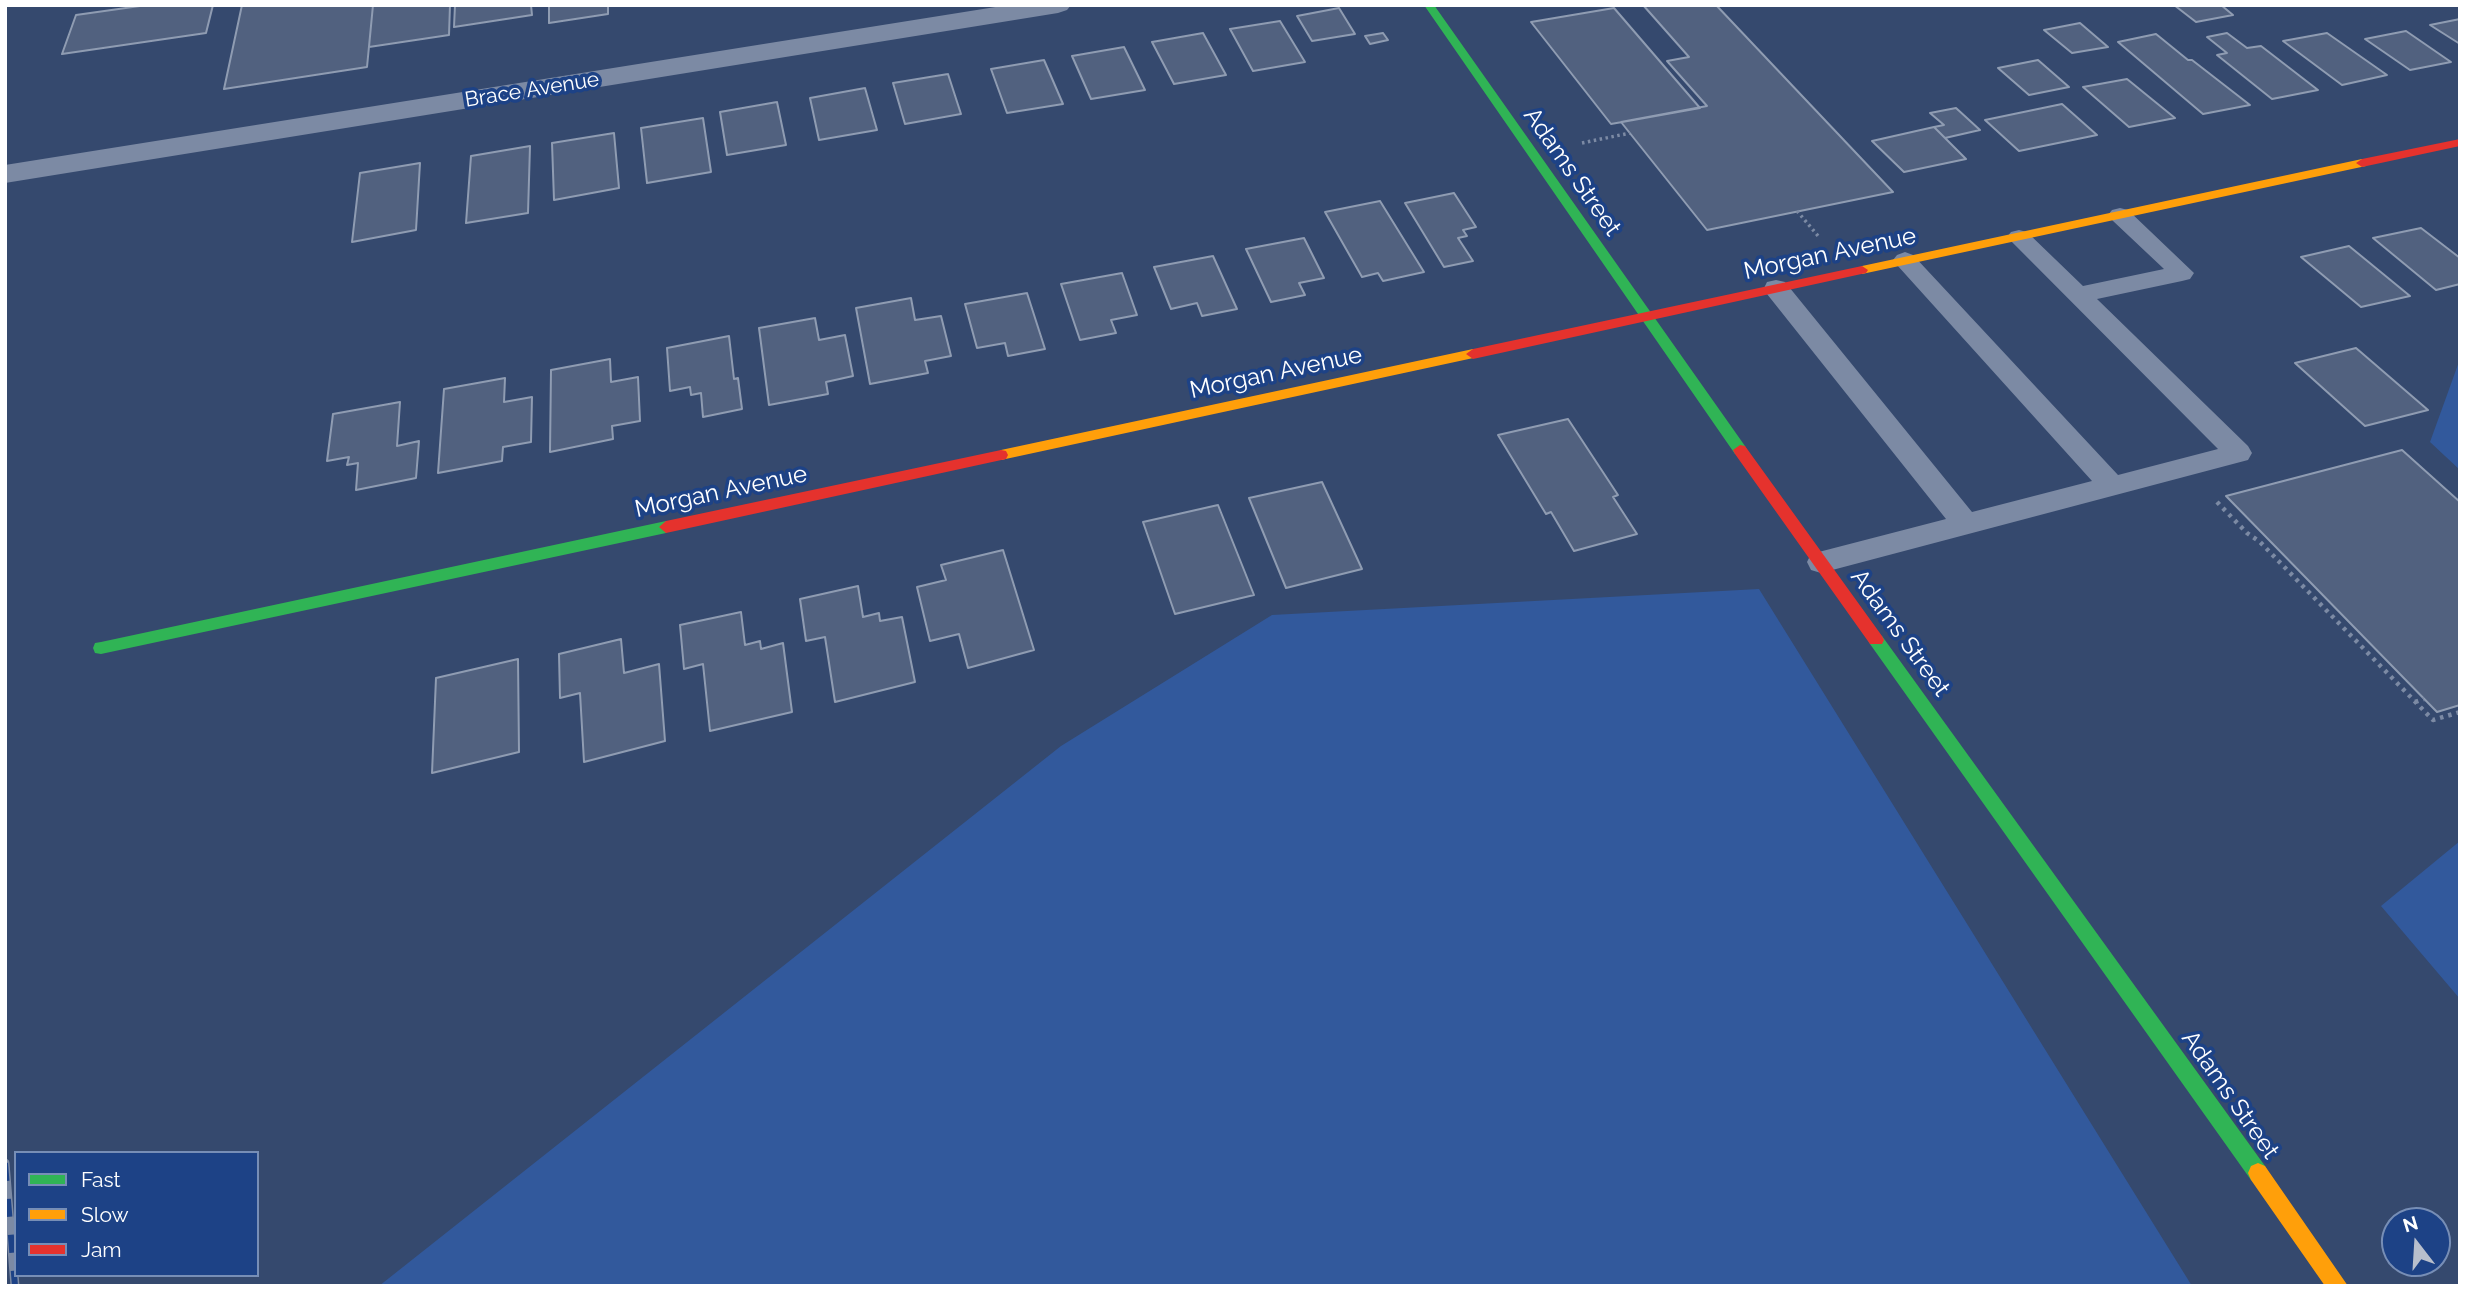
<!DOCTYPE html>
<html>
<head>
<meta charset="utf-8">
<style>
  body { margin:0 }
  #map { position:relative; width:2465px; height:1291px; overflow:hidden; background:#35496e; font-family:Raleway,sans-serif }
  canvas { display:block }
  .frame { position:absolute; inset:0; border:7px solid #fff; pointer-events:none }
  .legend { position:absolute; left:14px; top:1151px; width:245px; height:126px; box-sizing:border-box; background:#1d4286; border:2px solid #778eb6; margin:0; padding:9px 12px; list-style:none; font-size:21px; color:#fff }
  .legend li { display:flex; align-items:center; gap:14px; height:35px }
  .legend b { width:35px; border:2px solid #778eb6 }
  .north { position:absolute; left:2381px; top:1207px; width:70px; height:70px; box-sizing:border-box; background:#1d4286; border:2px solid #778eb6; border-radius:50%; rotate:343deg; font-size:19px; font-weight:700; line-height:28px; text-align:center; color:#fff }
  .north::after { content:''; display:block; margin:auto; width:24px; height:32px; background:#b8bfcc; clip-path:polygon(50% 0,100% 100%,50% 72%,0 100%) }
</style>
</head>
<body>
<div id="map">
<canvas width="2465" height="1291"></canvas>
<div class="frame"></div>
<ul class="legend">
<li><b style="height:9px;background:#30b455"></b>Fast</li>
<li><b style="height:9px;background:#ff9f0a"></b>Slow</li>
<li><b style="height:9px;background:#e5322d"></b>Jam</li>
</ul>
<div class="north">N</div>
</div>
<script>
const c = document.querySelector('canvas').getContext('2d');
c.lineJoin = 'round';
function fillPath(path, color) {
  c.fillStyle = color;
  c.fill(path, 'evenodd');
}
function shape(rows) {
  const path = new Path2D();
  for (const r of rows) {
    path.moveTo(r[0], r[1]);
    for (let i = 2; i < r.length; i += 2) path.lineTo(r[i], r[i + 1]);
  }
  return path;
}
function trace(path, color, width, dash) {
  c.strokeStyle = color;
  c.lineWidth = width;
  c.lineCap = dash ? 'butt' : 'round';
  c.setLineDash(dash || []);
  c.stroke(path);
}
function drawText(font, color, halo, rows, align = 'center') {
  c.font = font + ' Raleway,sans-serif';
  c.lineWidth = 7;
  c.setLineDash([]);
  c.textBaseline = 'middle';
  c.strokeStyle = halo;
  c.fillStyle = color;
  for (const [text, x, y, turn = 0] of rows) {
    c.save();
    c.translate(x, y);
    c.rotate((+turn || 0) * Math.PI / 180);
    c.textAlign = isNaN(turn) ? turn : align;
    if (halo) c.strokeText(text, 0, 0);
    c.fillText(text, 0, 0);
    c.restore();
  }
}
fillPath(shape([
  [2460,359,2460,470,2430,442],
  [1759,589,2192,1286,379,1286,1061,746,1272,615],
  [2460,841,2460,999,2381,906]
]), '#32599c');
const building = shape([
  [147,5,213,5,206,33,62,54,76,15,147,5],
  [242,5,373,5,367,67,224,89,242,5],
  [373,5,450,5,449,35,369,47,373,5],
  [455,5,531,5,532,15,454,27,455,5],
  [549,5,608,5,608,14,549,23,549,5],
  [1643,5,1716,5,1893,192,1707,230,1621,122,1707,106,1667,61,1689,57,1643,5],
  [2174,5,2221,5,2233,15,2196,22,2174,5],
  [1339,8,1355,34,1312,41,1297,16,1339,8],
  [1614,8,1700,108,1611,124,1531,22,1614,8],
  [2460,19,2460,44,2430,25,2460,19],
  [1280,21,1305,62,1253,71,1230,29,1280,21],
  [2080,23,2108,47,2072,53,2044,30,2080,23],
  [2406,31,2451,62,2410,70,2365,39,2406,31],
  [1203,33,1226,75,1174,84,1152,42,1203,33],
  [1383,33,1388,40,1370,44,1365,36,1383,33],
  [2227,33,2247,48,2261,46,2318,90,2272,99,2217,55,2227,53,2207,37,2227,33],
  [2327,33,2387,75,2342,85,2283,41,2327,33],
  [2156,34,2188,60,2192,60,2250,105,2203,114,2118,42,2156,34],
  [1124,47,1145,90,1091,99,1072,56,1124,47],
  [1044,60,1063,104,1007,113,991,69,1044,60],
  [2038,60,2069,87,2029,95,1998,68,2038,60],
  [948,74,961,114,905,124,893,83,948,74],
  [2127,79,2175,118,2129,127,2083,87,2127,79],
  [865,88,877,130,819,140,810,98,865,88],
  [777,102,786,145,727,155,720,112,777,102],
  [2062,104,2097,135,2019,151,1985,120,2062,104],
  [1956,108,1980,130,1945,138,1934,127,1944,125,1930,113,1956,108],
  [703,118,711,172,647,183,641,128,703,118],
  [1934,127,1966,159,1904,172,1872,141,1934,127],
  [614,133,619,188,554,200,552,143,614,133],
  [530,146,528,213,466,223,471,156,530,146],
  [420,163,416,230,352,242,360,173,420,163],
  [1454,193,1476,227,1463,230,1467,236,1458,238,1473,261,1444,267,1405,203,1454,193],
  [1380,201,1424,272,1383,281,1378,273,1362,277,1325,212,1380,201],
  [2421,228,2460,258,2460,284,2436,290,2373,238,2421,228],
  [1304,238,1324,278,1299,283,1305,295,1271,302,1246,249,1304,238],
  [2349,246,2410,296,2361,307,2301,257,2349,246],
  [1213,256,1237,309,1202,316,1197,303,1171,309,1154,267,1213,256],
  [1122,273,1137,315,1111,320,1116,333,1080,340,1061,284,1122,273],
  [1027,293,1045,349,1008,356,1005,343,977,348,965,304,1027,293],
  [911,298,915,320,941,316,951,356,925,361,928,373,870,384,856,308,911,298],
  [815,318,819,340,845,335,853,376,826,382,828,394,769,405,759,328,815,318],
  [729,336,734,379,738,378,742,409,703,417,701,393,691,395,690,387,670,391,667,348,729,336],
  [2356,348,2428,410,2365,426,2295,363,2356,348],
  [610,359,611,382,638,377,640,421,612,426,613,439,550,452,551,370,610,359],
  [505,378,504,402,532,397,531,442,503,447,502,461,438,473,444,389,505,378],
  [400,402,397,446,419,441,416,478,356,490,358,463,347,465,349,457,327,461,333,414,400,402],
  [1568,419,1618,495,1613,497,1637,534,1574,551,1551,512,1546,514,1498,435,1568,419],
  [2402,450,2460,502,2460,705,2437,712,2226,496,2402,450],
  [1322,482,1362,569,1286,588,1249,498,1322,482],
  [1218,505,1254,595,1175,614,1143,522,1218,505],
  [1003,550,1034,650,968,668,959,634,930,641,917,587,946,580,941,565,1003,550],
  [858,586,863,617,879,613,880,621,902,617,915,682,835,702,825,637,806,641,800,599,858,586],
  [741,612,745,645,760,641,761,649,783,643,792,712,710,731,703,664,684,669,680,625,741,612],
  [621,639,624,673,659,664,665,741,584,762,580,693,560,698,559,654,621,639],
  [518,659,519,752,432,773,436,678,518,659]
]);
fillPath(building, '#51617f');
trace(building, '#8f9cb2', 2);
trace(shape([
  [1582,143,1630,133],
  [1797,211,1819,237]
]), '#7c8aa4', 3.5, [2.5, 3.5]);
trace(shape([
  [2217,502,2247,533,2260,542,2433,720,2460,712],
  [2415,702,2424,699]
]), '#7c8aa4', 4.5, [3.5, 5]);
fillPath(shape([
  [2120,208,2128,210,2194,273,2190,279,2182,281,2097,299,2248,446,2252,453,2248,460,1821,573,1811,570,1807,562,1811,554,1946,519,1767,294,1764,288,1767,282,1776,280,1785,282,1972,512,2092,481,1897,265,1893,260,1897,255,1905,252,1913,255,2118,475,2218,449,2007,237,2011,232,2019,230,2027,232,2083,286,2164,269,2112,220,2108,215,2112,210,2120,208]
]), '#7c8aa4');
fillPath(shape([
  [1008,5,1071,5,1067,10,1058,13,5,183,5,165,1008,5]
]), '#7c8aa4');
fillPath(shape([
  [1424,5,1434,5,1745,446,1747,450,1745,454,1735,454,1424,5],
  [666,521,673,527,666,533,101,654,95,653,93,648,95,643,101,642,666,521],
  [1876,634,1882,636,2265,1166,2268,1173,2265,1180,2258,1183,2251,1180,1870,644,1868,640,1870,636,1876,634]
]), '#30b455');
fillPath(shape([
  [2362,159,2368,163,2366,166,1862,274,1856,270,1862,266,2362,159],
  [1473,349,1478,351,1478,357,1001,460,994,455,1001,450,1473,349],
  [2258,1163,2265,1166,2348,1286,2325,1286,2251,1180,2248,1173,2251,1166,2258,1163]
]), '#ff9f0a');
fillPath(shape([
  [2460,139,2460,146,2362,167,2356,163,2362,159,2460,139],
  [1862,266,1868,270,1866,273,1473,359,1466,354,1473,349,1862,266],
  [1740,445,1745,446,1882,636,1884,640,1882,644,1870,644,1735,454,1733,450,1740,445],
  [1001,450,1006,451,1008,455,1006,459,666,533,659,527,666,521,1001,450]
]), '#e5322d');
const rail = shape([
  [5,1163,15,1286]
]);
trace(rail, '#7c8aa4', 9);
trace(rail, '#1d4286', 6, [18]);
drawText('21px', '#fff', '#1d4286', [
  ["Brace Avenue",532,90,-9]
]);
drawText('24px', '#fff', '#1d4286', [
  ["Adams Street",1572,172,55],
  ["Morgan Avenue",1830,254,-12],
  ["Morgan Avenue",1276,373,-12],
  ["Morgan Avenue",721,492,-12],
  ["Adams Street",1900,633,54],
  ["Adams Street",2230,1095,55]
]);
</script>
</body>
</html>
